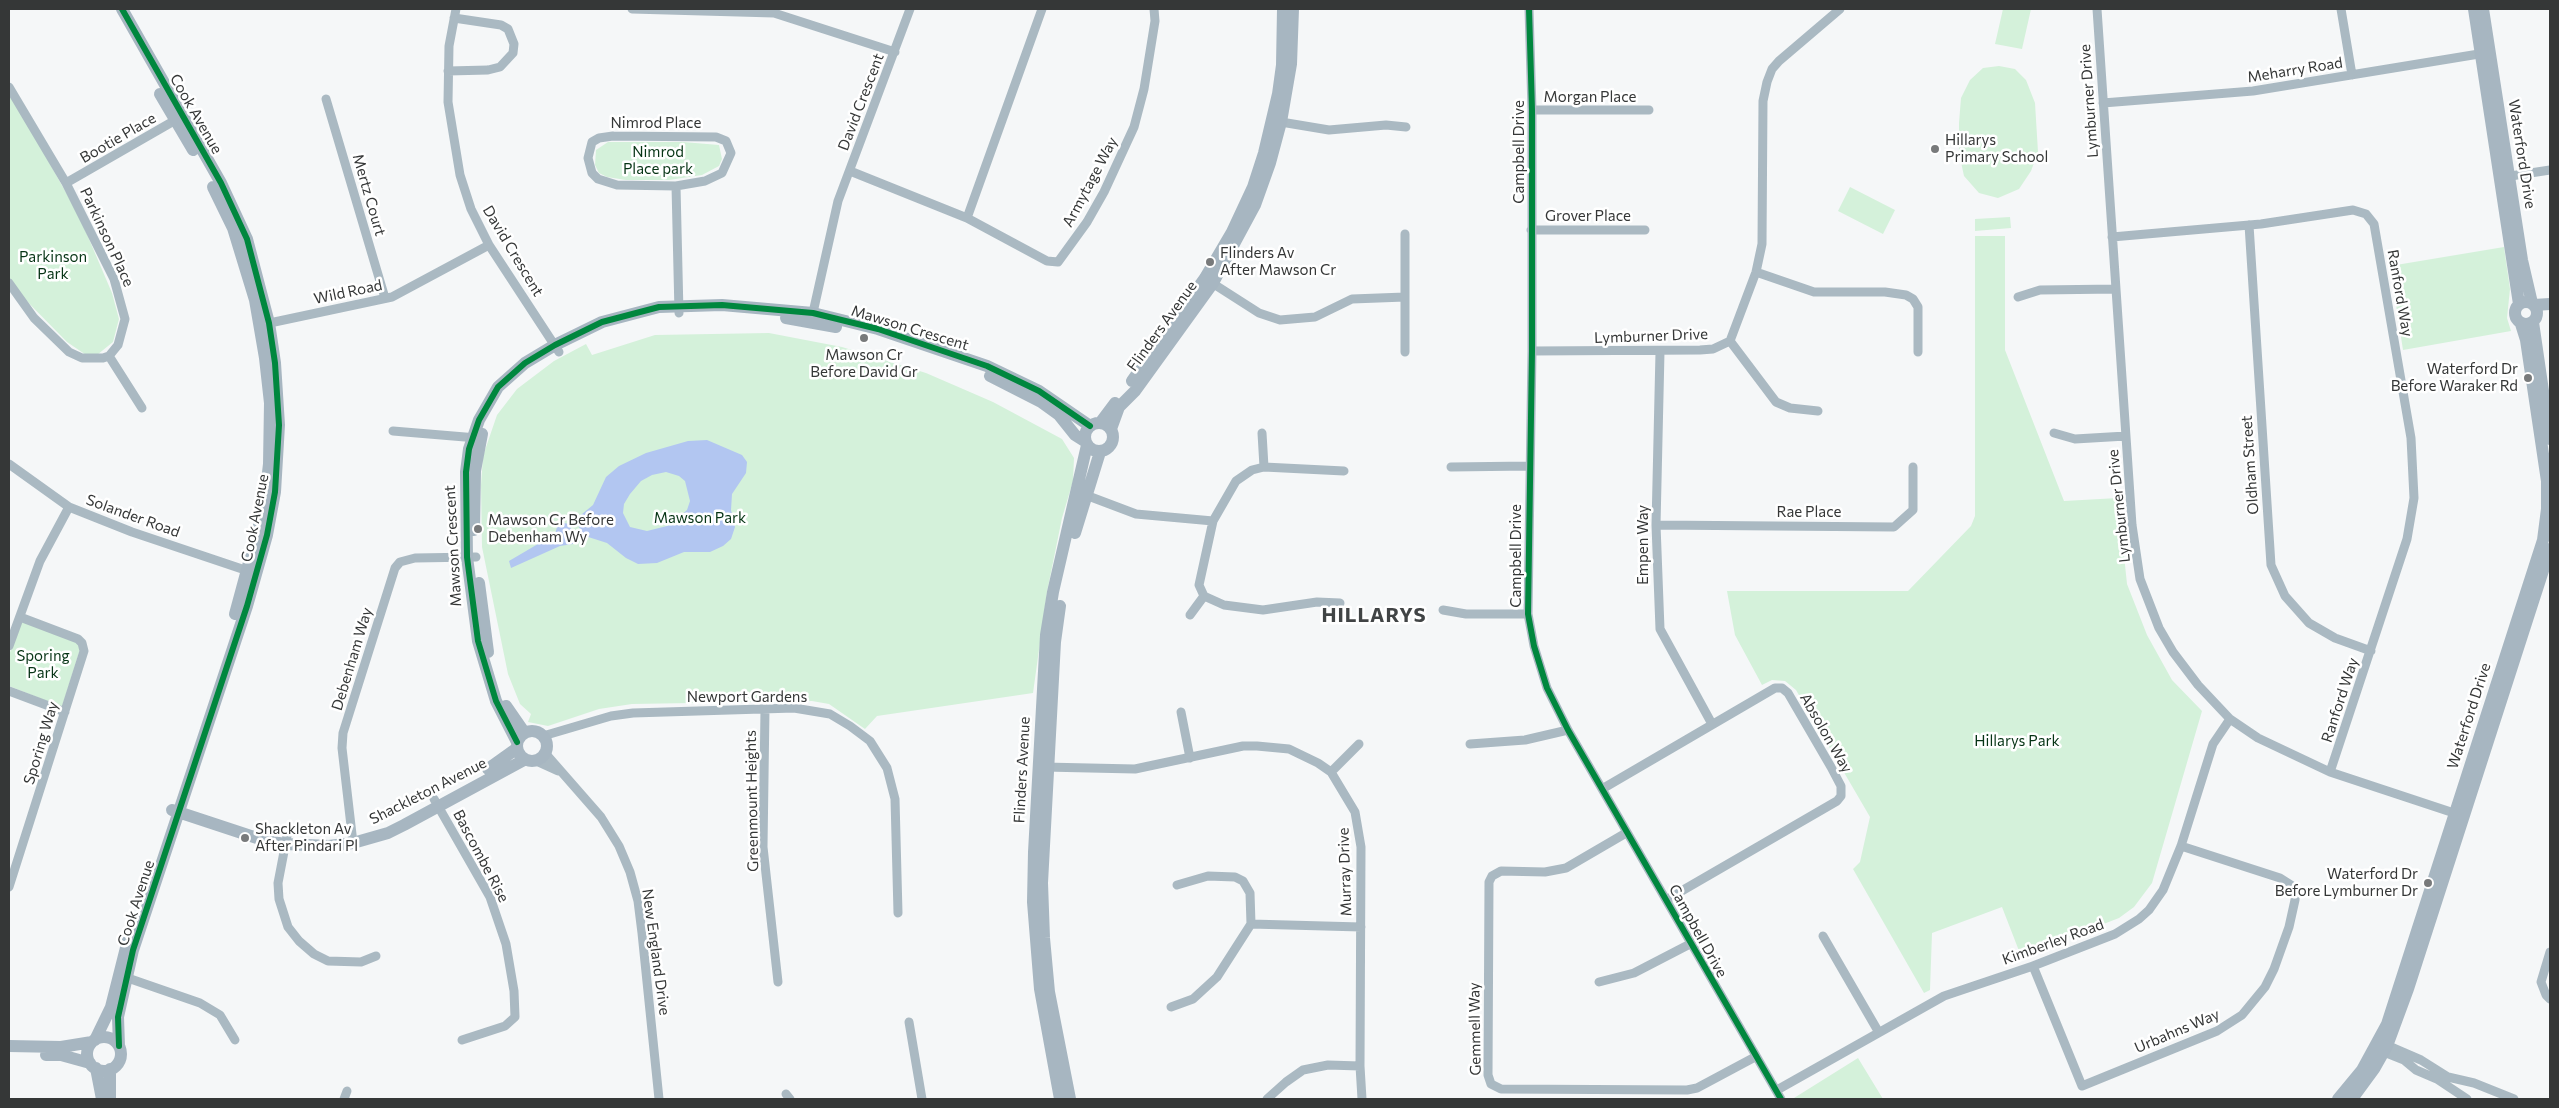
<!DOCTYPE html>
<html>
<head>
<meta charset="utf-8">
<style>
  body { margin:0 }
  #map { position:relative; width:2559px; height:1108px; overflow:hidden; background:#f5f7f8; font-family:Commissioner,sans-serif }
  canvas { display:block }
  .frame { position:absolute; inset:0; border:10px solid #353737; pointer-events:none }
</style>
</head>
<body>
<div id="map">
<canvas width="2559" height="1108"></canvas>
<div class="frame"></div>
</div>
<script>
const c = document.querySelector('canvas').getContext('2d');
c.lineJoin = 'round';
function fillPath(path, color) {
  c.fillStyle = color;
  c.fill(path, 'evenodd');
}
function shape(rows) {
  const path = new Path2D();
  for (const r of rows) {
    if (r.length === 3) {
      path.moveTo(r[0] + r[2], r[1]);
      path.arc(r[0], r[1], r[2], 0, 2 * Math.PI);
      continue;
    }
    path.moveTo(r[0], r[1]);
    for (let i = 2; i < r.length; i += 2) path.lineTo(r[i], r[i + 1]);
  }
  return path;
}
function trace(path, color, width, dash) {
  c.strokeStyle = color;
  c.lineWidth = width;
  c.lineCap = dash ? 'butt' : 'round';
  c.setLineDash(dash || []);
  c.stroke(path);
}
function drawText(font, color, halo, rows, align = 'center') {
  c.font = font + ' Commissioner,sans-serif';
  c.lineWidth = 5;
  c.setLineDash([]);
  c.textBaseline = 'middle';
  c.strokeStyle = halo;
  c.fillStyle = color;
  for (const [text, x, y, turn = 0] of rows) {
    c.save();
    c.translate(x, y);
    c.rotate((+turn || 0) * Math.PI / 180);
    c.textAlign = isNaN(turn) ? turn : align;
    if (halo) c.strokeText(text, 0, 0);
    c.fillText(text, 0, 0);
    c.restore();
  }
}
fillPath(shape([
  [2003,9,2031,9,2022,49,1995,44],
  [1999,66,2015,69,2026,80,2035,103,2038,152,2031,171,2019,189,1998,198,1979,193,1964,176,1959,153,1959,123,1961,98,1970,80,1983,68],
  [9,90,80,218,112,293,119,319,113,342,92,359,67,342,9,283],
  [608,142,683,142,719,145,722,159,719,166,702,175,669,180,626,180,607,177,599,173,595,165,596,150],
  [1850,187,1895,210,1883,234,1838,211],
  [2010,217,2011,228,1975,231,1975,219],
  [1975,236,2005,236,2005,350,2064,501,2118,498,2127,584,2147,635,2172,680,2202,711,2152,883,2134,907,2119,918,2021,956,2002,907,1932,933,1930,990,1924,993,1853,869,1860,862,1870,817,1796,690,1785,681,1772,680,1762,685,1735,635,1727,591,1908,591,1971,526,1975,516],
  [2504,247,2510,289,2507,318,2511,331,2403,350,2390,266],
  [769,333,842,347,926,373,993,402,1062,439,1074,458,1073,481,1062,518,1047,592,1033,693,877,716,865,729,829,704,812,701,632,704,599,709,548,726,528,722,531,714,520,704,508,674,482,547,481,485,483,456,497,415,517,389,554,361,586,344,592,355,655,335],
  [22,620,74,641,81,646,62,707,9,686,9,655],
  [1858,1058,1883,1099,1794,1099,1794,1098]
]), '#d4f1da');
fillPath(shape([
  [707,440,742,455,747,462,746,473,732,494,731,510,735,527,731,539,723,546,710,552,684,552,657,563,638,564,626,558,607,543,582,535,576,519,593,505,606,477,619,466,646,453,688,441],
  [666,472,679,476,685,481,690,501,687,510,671,525,647,531,630,527,623,513,624,504,630,494,641,481,652,475],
  [564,523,569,524,576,539,573,544,560,546,511,568,509,561,555,534,557,527]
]), '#b2c6f1');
trace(shape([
  [456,9,449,46,448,102,460,175,471,209,489,245,559,352],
  [632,9,774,13,895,52],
  [1529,9,1532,110,1532,351,1528,614,1534,646,1547,688,1568,730,1781,1099],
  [2097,9,2132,525,2140,579,2159,628,2173,652,2198,685,2230,719,2258,738,2330,772,2460,815],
  [2341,9,2352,75],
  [448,71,488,70,500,67,513,53,514,44,508,29,501,25,454,18],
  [9,87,66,183,114,279,125,319,118,345,109,356,103,358,82,358,69,352,34,318,9,283],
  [326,99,385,298],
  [2103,103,2253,91,2485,53],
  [1532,110,1649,110],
  [1275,121,1329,130,1386,125,1406,127],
  [613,136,716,137,726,141,731,153,722,173,705,181,676,186,617,185,598,179,592,173,588,158,592,142,599,138,613,136],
  [850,171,967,218,1047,261,1058,262,1087,222,1104,192,1134,127,1144,89,1155,21,1154,9],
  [2504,177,2550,170],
  [66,183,179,118],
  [676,186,679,313],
  [967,218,1042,9],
  [2249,225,2271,565,2285,596,2309,623,2335,638,2371,651],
  [1531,230,1645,230],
  [1405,234,1405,352],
  [2112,237,2261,224,2353,210,2366,214,2374,224,2411,438,2414,498,2407,539,2330,772],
  [1756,272,1814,292,1885,292,1906,295,1913,299,1918,307,1918,352],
  [1209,281,1259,313,1280,320,1315,317,1352,299,1405,297],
  [2018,297,2040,290,2116,289],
  [812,317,838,201,910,9],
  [265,324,392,297,489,245],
  [1730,341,1776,402,1790,408,1818,411],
  [1532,351,1700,350,1713,349,1730,341,1756,272,1762,244,1763,101,1767,82,1772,69,1779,61,1840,9],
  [1660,352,1656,525,1660,629,1712,724],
  [109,356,142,408],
  [393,431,477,438],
  [1262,433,1264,467],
  [2054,433,2075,439,2126,436],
  [9,464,69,507,132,532,251,572],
  [1451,467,1529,466],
  [1083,494,1136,514,1213,521,1236,481,1252,470,1264,467,1344,471],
  [1213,521,1199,585,1204,596,1224,605,1263,610,1317,602,1340,603],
  [1656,525,1894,527,1913,510,1913,467],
  [1443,610,1466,614,1528,614],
  [1190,615,1204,596],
  [9,646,40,561,69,507],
  [9,691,65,712],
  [765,709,763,847,778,982],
  [1181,712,1190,758],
  [543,736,611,716,633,713,794,708,830,714,850,726,870,741,887,768,895,799,898,913],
  [1470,744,1525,740,1568,730],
  [545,753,601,817,619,846,630,872,638,901,642,933,659,1099],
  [536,761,558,771],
  [1044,767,1135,769,1243,746,1257,746,1289,749,1318,763,1331,772,1355,812,1361,847,1360,1066,1362,1099],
  [1331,772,1359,744],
  [1602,789,1775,688,1782,688,1788,693,1831,767,1841,786,1841,796,1837,801,1666,900],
  [434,799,490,897,506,944,514,991,515,1017,505,1026,462,1040],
  [1626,833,1566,868,1545,872,1501,871,1492,876,1489,882,1488,1075,1491,1084,1501,1089,1687,1090,1697,1088,1755,1057],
  [287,836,278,883,279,899,288,927,299,941,314,954,328,961,361,962,376,956],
  [353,843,342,748,343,733,395,568,400,562,415,558,476,557],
  [1177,885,1208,876,1235,877,1243,881,1250,893,1251,924],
  [9,887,84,651,82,643,78,639,20,617],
  [1823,936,1878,1031],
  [2550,952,2541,982,2546,995,2550,999],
  [2033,966,2082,1086,2217,1031,2242,1015,2265,987,2274,969,2289,927,2295,900,2295,891,2291,885,2280,878,2181,846],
  [122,976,200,1003,220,1015,235,1040],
  [1599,982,1634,973,1690,944],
  [1171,1007,1193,999,1217,977,1251,924,1361,927],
  [909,1022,922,1099],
  [2384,1044,2421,1060,2448,1077,2474,1083,2514,1099],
  [2379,1050,2404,1060,2416,1070,2437,1079,2467,1099],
  [1777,1090,1944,996,2033,966,2115,934,2139,919,2149,910,2163,890,2181,846,2213,744,2230,719],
  [786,1094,790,1099],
  [344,1099,347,1091],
  [1267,1099,1286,1082,1303,1070,1328,1065,1360,1066]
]), '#aab9c2', 9);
trace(shape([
  [2474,9,2519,304],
  [2483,9,2522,260,2532,303],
  [160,94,193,150],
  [213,187,233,228,255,300,265,358,270,403,269,464,264,507,235,614],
  [2526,313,11],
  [2534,305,2550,304],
  [786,318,836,327],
  [2533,322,2550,439],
  [990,376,1041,402,1059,415,1075,435,1086,442],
  [1132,381,1205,278,1232,232,1253,187,1264,153,1278,94,1282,65,1283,9],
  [1099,437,14],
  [1100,423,1115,403],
  [1111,429,1119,407,1135,391,1213,283,1255,205,1270,163,1281,122,1291,64,1293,9],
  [474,530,475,471,482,434],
  [1075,533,1100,452],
  [479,583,488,652],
  [1060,606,1055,642,1042,883,1044,938,1049,992,1070,1099],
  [506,706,524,732],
  [532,746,15],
  [517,742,496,701,478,641,467,557,466,472,469,449,479,420,498,387,525,363,555,345,602,322,659,307,722,305,813,313,878,329,987,366,1039,391,1090,426],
  [488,769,516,749],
  [172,810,266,841,285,844,329,846,353,843,388,833,404,825,524,760],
  [104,1054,17],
  [95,1040,111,1007,133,920],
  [9,1046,61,1047,92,1042],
  [119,1046,118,1017,133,950,247,606,267,535,275,492,279,425,275,363,269,323,247,239,221,183,122,9],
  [46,1055,61,1055,90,1063],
  [96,1068,102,1099],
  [110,1099,110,1069],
  [1060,1099,1040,989,1033,902,1034,852,1046,635,1053,592,1087,445],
  [2338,1099,2362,1070,2387,1024,2543,540,2547,509,2547,481,2526,340,2521,324],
  [2352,1099,2374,1069,2387,1046,2408,989,2550,549]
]), '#a7b6c1', 12);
trace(shape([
  [1529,9,1532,110,1532,351,1528,614,1534,646,1547,688,1568,730,1781,1099],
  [517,742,496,701,478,641,467,557,466,472,469,449,479,420,498,387,525,363,555,345,602,322,659,307,722,305,813,313,878,329,987,366,1039,391,1090,426],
  [119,1046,118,1017,133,950,247,606,267,535,275,492,279,425,275,363,269,323,247,239,221,183,122,9]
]), '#00873e', 6);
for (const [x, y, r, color] of [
  [1935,149,5,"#787a7b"],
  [1210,262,5,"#787a7b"],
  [864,338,5,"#787a7b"],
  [2528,378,5,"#787a7b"],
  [478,529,5,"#787a7b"],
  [245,838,5,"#787a7b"],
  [2428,883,5,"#787a7b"]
]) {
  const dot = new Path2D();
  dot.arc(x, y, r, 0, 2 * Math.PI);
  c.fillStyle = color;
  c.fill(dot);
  trace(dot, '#fff', 2);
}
drawText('15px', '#353737', '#fff', [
  ["Meharry Road",2295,70,-9],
  ["Morgan Place",1590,97],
  ["Lymburner Drive",2089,101,-94],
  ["David Crescent",861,102,-69],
  ["Cook Avenue",196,114,60],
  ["Nimrod Place",656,123],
  ["Bootie Place",118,138,-30],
  ["Campbell Drive",1519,152,-90],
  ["Waterford Drive",2522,154,81],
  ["Armytage Way",1090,182,-62],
  ["Mertz Court",369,195,74],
  ["Grover Place",1588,216],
  ["Parkinson Place",107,237,65],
  ["David Crescent",513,251,59],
  ["Wild Road",348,292,-12],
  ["Ranford Way",2400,293,80],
  ["Flinders Avenue",1162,326,-54],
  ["Mawson Crescent",910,328,17],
  ["Lymburner Drive",1651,336,-2],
  ["Oldham Street",2250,465,-94],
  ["Lymburner Drive",2119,506,-96],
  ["Rae Place",1809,512],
  ["Solander Road",133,516,20],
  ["Cook Avenue",255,518,-79],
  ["Empen Way",1643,545,-90],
  ["Mawson Crescent",453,546,-93],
  ["Campbell Drive",1516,556,-90],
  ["Debenham Way",352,659,-73],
  ["Newport Gardens",747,697],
  ["Ranford Way",2340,700,-72],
  ["Waterford Drive",2469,716,-72],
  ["Absolon Way",1826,733,60],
  ["Sporing Way",41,743,-73],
  ["Flinders Avenue",1022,770,-87],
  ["Shackleton Avenue",428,791,-27],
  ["Greenmount Heights",752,801,-91],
  ["Bascombe Rise",481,856,62],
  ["Murray Drive",1345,872,-92],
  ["Cook Avenue",136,903,-72],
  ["Campbell Drive",1698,931,61],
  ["Kimberley Road",2053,942,-20],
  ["New England Drive",656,952,82],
  ["Gemmell Way",1475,1029,-91],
  ["Urbahns Way",2177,1031,-23]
]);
drawText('15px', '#353737', '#fff', [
  ["Hillarys",1945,140],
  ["Primary School",1945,157],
  ["Flinders Av",1220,253],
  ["After Mawson Cr",1220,270],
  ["Mawson Cr",864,355,"center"],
  ["Before David Gr",864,372,"center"],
  ["Waterford Dr",2518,369,"right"],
  ["Before Waraker Rd",2518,386,"right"],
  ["Mawson Cr Before",488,520],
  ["Debenham Wy",488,537],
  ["Shackleton Av",255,829],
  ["After Pindari Pl",255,846],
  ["Waterford Dr",2418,874,"right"],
  ["Before Lymburner Dr",2418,891,"right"]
], 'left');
drawText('15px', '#063415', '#fff', [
  ["Nimrod",658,152],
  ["Place park",658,169],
  ["Parkinson",53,257],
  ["Park",53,274],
  ["Mawson Park",700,518],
  ["Sporing",43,656],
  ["Park",43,673],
  ["Hillarys Park",2017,741]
]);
c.letterSpacing = '1px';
drawText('bold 20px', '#414445', '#fff', [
  ["HILLARYS",1374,615]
]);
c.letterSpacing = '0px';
</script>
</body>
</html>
